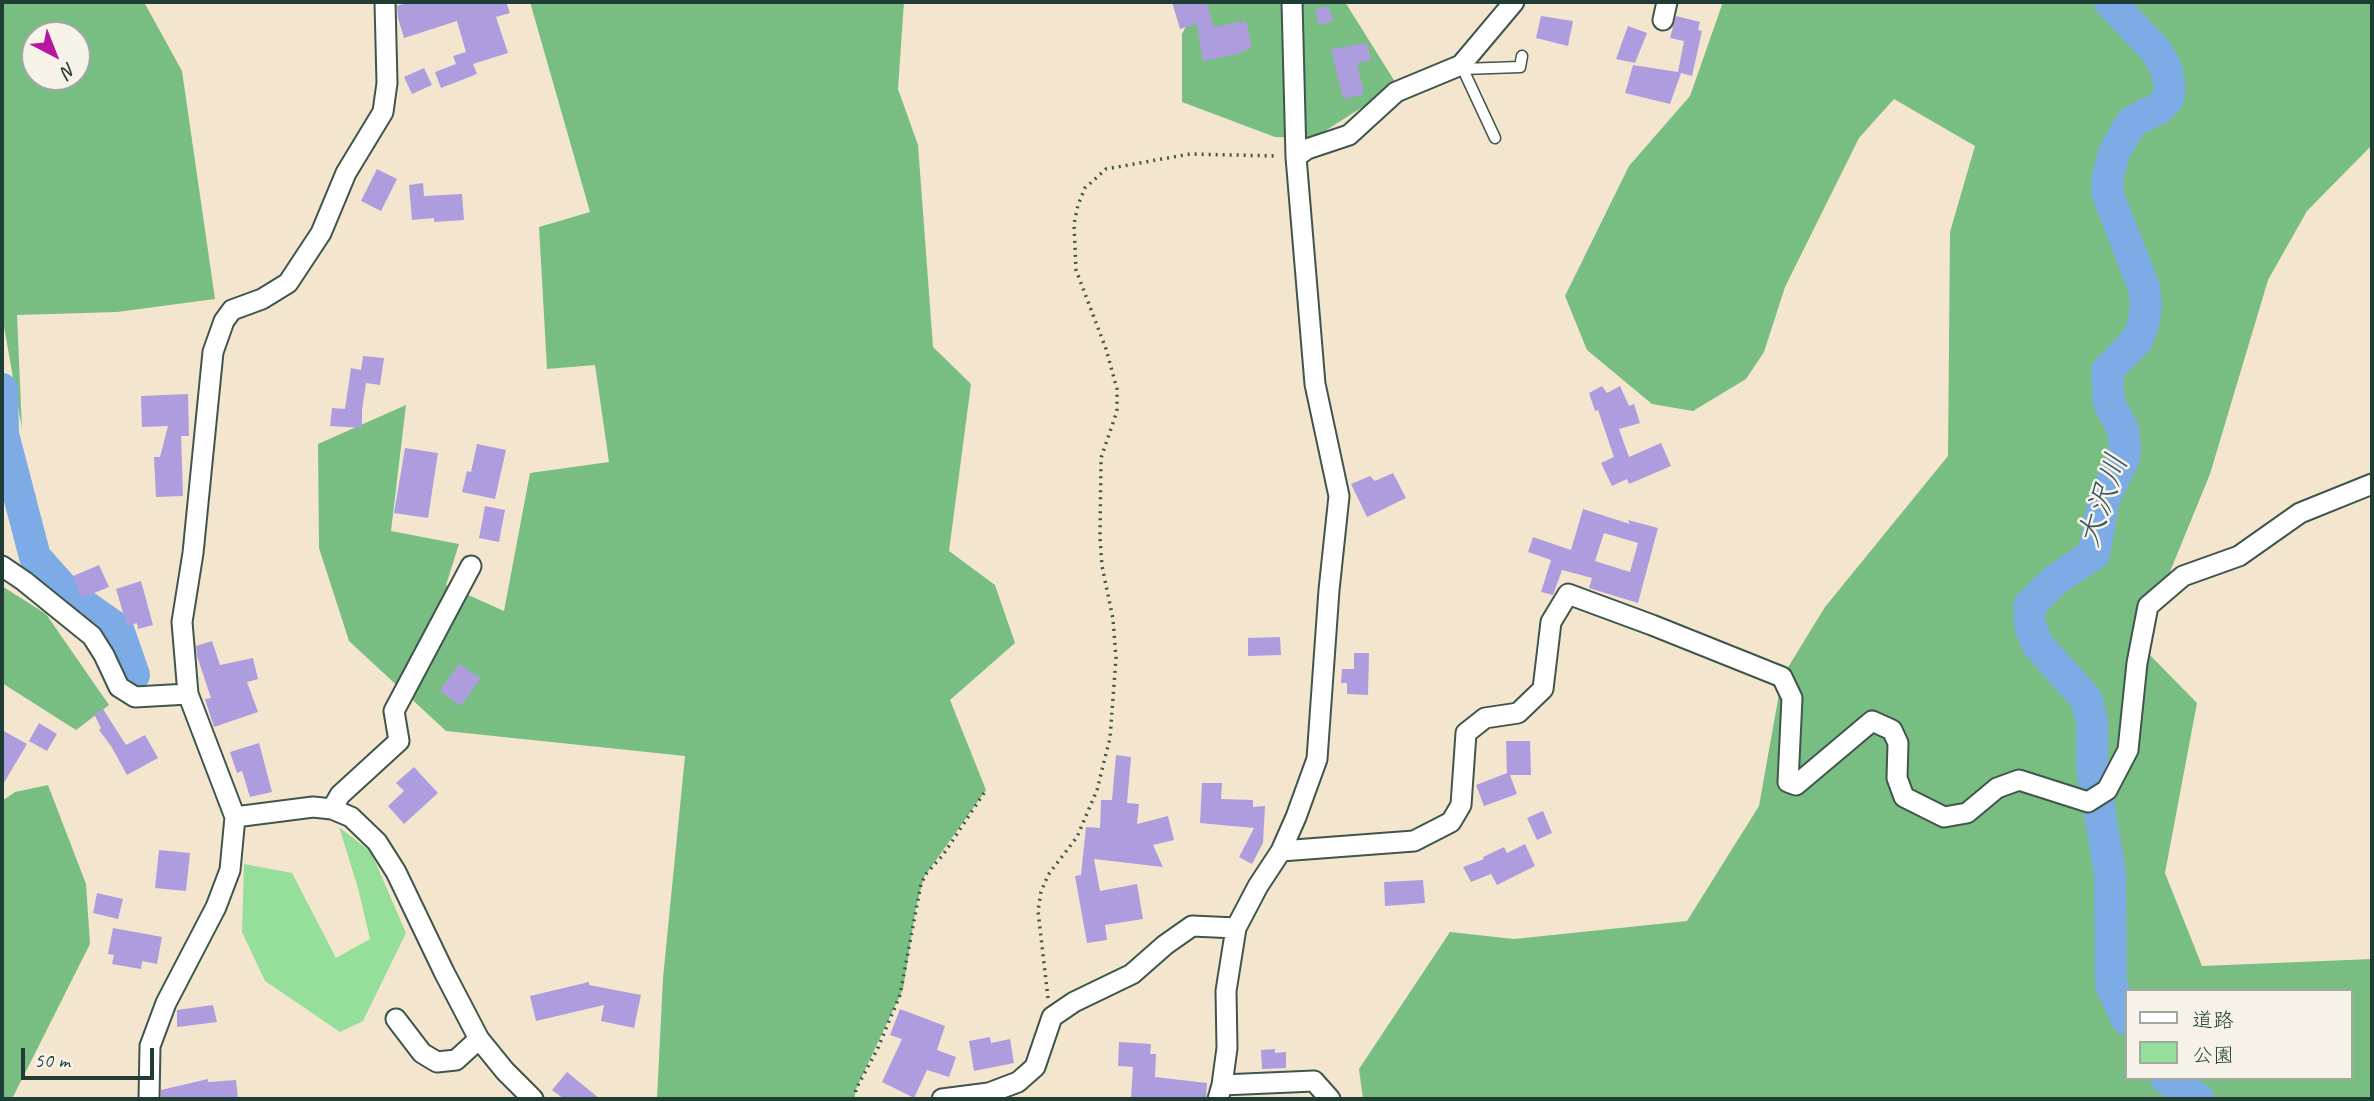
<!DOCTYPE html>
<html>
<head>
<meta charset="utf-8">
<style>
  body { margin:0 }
  #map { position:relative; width:2374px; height:1101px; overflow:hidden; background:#f4e5ce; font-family:Caveat,"Klee One",sans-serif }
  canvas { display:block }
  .frame { position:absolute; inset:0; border:4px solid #1f3d34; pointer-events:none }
  .legend { position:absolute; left:2125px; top:989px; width:228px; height:91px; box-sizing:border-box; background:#f7f3e8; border:2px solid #a1aaa0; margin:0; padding:9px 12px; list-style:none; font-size:21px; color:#1f3d34 }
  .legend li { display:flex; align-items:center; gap:14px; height:35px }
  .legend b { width:35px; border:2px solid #a1aaa0 }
  .north { position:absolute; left:21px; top:21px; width:70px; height:70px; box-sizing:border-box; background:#f7f3e8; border:2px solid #a1aaa0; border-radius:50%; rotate:138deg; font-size:19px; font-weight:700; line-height:28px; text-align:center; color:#1f3d34 }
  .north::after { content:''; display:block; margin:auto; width:24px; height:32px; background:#b5179e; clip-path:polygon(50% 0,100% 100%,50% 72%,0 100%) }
  .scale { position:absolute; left:21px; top:1048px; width:133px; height:32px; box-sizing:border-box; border:4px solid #1f3d34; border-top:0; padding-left:9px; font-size:21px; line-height:24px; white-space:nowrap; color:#1f3d34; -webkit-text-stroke:5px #f7f3e8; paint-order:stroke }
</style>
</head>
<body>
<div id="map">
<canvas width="2374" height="1101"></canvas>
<div class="frame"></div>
<ul class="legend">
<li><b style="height:9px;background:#fff"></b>道路</li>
<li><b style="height:19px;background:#95df9a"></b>公園</li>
</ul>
<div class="north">N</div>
<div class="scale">50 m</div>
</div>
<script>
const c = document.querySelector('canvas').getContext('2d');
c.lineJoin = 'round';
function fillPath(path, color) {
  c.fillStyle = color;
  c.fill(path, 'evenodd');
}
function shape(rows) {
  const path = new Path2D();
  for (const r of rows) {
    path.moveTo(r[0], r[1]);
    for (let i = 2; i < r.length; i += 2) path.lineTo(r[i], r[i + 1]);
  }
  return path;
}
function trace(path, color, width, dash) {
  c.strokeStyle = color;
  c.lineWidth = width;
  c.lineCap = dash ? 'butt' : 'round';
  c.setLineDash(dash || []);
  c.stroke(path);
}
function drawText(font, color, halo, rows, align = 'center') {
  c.font = font + ' Caveat,"Klee One",sans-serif';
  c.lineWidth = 5;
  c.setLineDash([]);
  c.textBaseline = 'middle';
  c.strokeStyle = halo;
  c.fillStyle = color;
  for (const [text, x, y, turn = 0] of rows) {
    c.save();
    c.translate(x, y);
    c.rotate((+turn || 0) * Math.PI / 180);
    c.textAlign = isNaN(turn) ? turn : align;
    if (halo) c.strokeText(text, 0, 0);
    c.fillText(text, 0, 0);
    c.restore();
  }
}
fillPath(shape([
  [339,827,371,852,406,933,363,1021,340,1032,265,981,242,932,244,864,292,873,336,958,370,939,358,888]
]), '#95df9a');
fillPath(shape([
  [2,2,144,2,182,71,215,299,117,312,17,315,22,429,2,315],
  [77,35,77,77,35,77,35,35],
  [530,2,904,2,898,89,918,145,933,347,971,384,949,551,995,585,1015,643,950,700,986,790,924,877,916,907,903,989,856,1089,854,1099,657,1099,663,978,685,756,446,731,349,641,319,548,318,444,406,405,391,531,459,544,446,585,504,611,530,473,609,462,595,365,547,369,539,227,590,212],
  [1199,2,1345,2,1397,85,1314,138,1275,137,1182,102,1182,34],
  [1723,2,2372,2,2372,145,2307,211,2268,280,2210,474,2140,645,2197,703,2165,873,2202,966,2372,959,2372,1099,1363,1099,1359,1069,1450,932,1514,939,1687,921,1759,806,1782,677,1825,607,1948,456,1950,232,1975,146,1894,99,1859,138,1785,287,1764,352,1746,379,1693,411,1652,404,1587,350,1565,296,1629,166,1690,96],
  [2127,991,2351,991,2351,1078,2127,1078],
  [2,586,46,614,109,705,76,730,2,683],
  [48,785,86,884,90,944,12,1099,2,1099,2,801,15,792]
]), '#78be82');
trace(shape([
  [2110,2,2157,52,2166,68,2170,88,2168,99,2158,109,2133,121,2127,130,2114,153,2108,177,2107,192,2144,288,2146,306,2143,325,2137,340,2107,371,2109,403,2123,429,2125,446,2124,458,2104,499,2094,554,2055,580,2029,606,2030,625,2037,644,2087,700,2092,723,2092,767,2110,873,2111,985,2127,1019],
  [2,389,3,434,35,557,68,594,118,629,134,675],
  [2166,1078,2198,1099]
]), '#7cabe6', 32);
fillPath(shape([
  [410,2,506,2,510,13,496,17,508,53,473,64,477,74,441,88,435,72,456,64,453,56,466,52,457,21,404,38,398,18,397,6],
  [1172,2,1206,2,1214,27,1246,21,1252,47,1238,54,1203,61,1197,24,1180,29],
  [1328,6,1333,21,1319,25,1315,9],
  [1541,16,1573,21,1568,46,1536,38],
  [1676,16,1700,22,1698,30,1702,31,1692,76,1681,73,1670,104,1625,93,1633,65,1678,72,1684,41,1670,38],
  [1628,26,1647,33,1635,63,1616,59],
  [1367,43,1371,60,1357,63,1364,94,1343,99,1331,49],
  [424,68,432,85,412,94,404,77],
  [377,169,397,179,381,211,361,201],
  [423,183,424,196,462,194,464,220,434,222,434,218,412,220,409,185],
  [363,356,384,358,380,385,366,383,362,410,362,428,330,426,332,408,345,409,351,368,361,370],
  [1602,386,1607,393,1620,386,1629,406,1634,404,1640,423,1619,429,1629,457,1661,443,1671,466,1629,484,1627,479,1612,486,1601,463,1614,457,1598,410,1595,411,1589,393],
  [188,394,189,436,181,436,183,496,156,497,154,457,160,457,168,426,142,427,141,396],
  [477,444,506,450,495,499,462,492,467,471,471,472],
  [405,448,438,453,428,518,394,513],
  [1393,473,1406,498,1367,517,1351,484,1370,476,1375,481],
  [485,506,505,510,499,542,479,538],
  [1583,509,1630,524,1628,520,1658,528,1638,603,1589,588,1592,578,1562,570,1553,595,1541,592,1551,560,1528,552,1533,537,1571,550],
  [1604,533,1638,543,1630,572,1595,561],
  [99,565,109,587,82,598,73,576],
  [141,581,153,625,138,629,137,623,127,626,116,589],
  [1280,637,1281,655,1248,656,1248,638],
  [212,641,220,665,253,658,258,679,247,682,258,712,214,727,205,699,211,698,197,656,196,646],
  [1354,653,1369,653,1368,695,1347,694,1347,683,1341,683,1342,669,1354,669],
  [459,664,481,678,461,706,440,691],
  [103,709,126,745,145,735,158,758,127,775,111,746,99,730,101,728,94,714],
  [39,723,57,734,47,751,29,741],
  [2,730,27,744,2,786],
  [1506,741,1530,741,1531,775,1510,775,1517,794,1484,806,1476,785,1507,773],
  [259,743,272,792,250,797,242,771,237,773,230,752],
  [1116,755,1131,757,1127,803,1139,804,1137,824,1168,816,1174,840,1153,845,1163,867,1094,859,1100,891,1137,884,1143,919,1105,925,1107,940,1087,943,1075,876,1081,875,1086,827,1100,828,1101,800,1112,800],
  [414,767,438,793,404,824,388,806,404,791,396,783],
  [1202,783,1222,783,1221,799,1253,800,1253,807,1265,806,1263,843,1252,864,1239,857,1254,828,1200,823],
  [1543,811,1552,833,1537,840,1527,818],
  [1525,844,1535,866,1497,885,1491,874,1471,882,1463,867,1484,859,1483,857,1504,847,1507,853],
  [159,850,190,853,186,891,155,888],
  [1423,880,1425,903,1385,906,1384,882],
  [97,893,123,899,118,919,93,913],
  [113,928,162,937,157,964,142,961,141,969,112,964,114,955,108,954],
  [589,982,589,985,641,995,634,1028,601,1021,604,1005,536,1021,530,996],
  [213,1005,217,1022,177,1027,177,1010],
  [900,1009,945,1026,937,1050,956,1057,949,1077,927,1070,914,1098,882,1082,902,1039,890,1035],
  [990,1037,991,1043,1010,1039,1014,1063,974,1071,969,1041],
  [1119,1042,1151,1044,1150,1054,1156,1054,1155,1077,1207,1083,1206,1099,1131,1097,1133,1067,1118,1066],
  [1275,1049,1275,1053,1286,1052,1286,1068,1262,1069,1261,1050],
  [567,1072,600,1099,564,1099,552,1090],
  [208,1079,208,1082,236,1080,238,1099,161,1099,161,1090]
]), '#ad9ddf');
const lane = shape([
  [1461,65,1495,138],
  [1463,69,1520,67,1522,56]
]);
const street = shape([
  [1663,20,1667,2],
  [1296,157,1307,149,1349,135,1396,92,1461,65,1514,2],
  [2,566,24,581,92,636,104,655,119,687,135,697,188,694],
  [332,809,340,795,399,741,394,711,471,566],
  [235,817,313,807,332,809,351,817,377,842,396,872,444,972,479,1039,505,1071,533,1099],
  [1281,851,1414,841,1451,822,1461,805,1466,733,1485,718,1518,713,1543,689,1551,622,1568,594,1652,625,1782,677,1792,698,1788,782,1796,785,1872,721,1892,730,1898,743,1897,778,1904,797,1944,817,1967,813,1997,788,2019,780,2088,802,2107,790,2128,750,2137,663,2148,606,2183,576,2239,556,2300,513,2372,484],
  [396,1019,422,1053,437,1062,456,1060,479,1039],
  [1222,1085,1314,1081,1330,1099],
  [149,1099,150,1046,166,1003,216,907,230,870,235,817,188,694,182,622,193,553,213,352,224,321,232,310,262,299,288,283,321,233,346,173,383,112,387,83,385,2],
  [942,1099,989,1093,1018,1082,1035,1067,1052,1017,1074,1002,1132,974,1165,945,1192,926,1236,928],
  [1218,1099,1222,1085,1227,1048,1226,991,1236,928,1258,886,1281,851,1296,817,1317,759,1329,590,1339,496,1315,384,1296,157,1292,2]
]);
trace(lane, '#3f564b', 13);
trace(street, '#3f564b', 23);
trace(shape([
  [1048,998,1038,911,1041,892,1048,875,1077,837,1097,790,1110,738,1116,658,1113,619,1102,566,1100,538,1101,458,1117,411,1117,389,1106,349,1076,270,1074,224,1078,205,1085,188,1106,169,1190,154,1278,156],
  [855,1099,856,1089,877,1050,900,995,921,884,926,874,943,855,986,790]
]), '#3f564b', 3.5, [2, 5]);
trace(lane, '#fff', 10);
trace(street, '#fff', 19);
drawText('italic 32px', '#365860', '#f7f3e8', [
  ["大沢川",2104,501,-71]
]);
</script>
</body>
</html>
